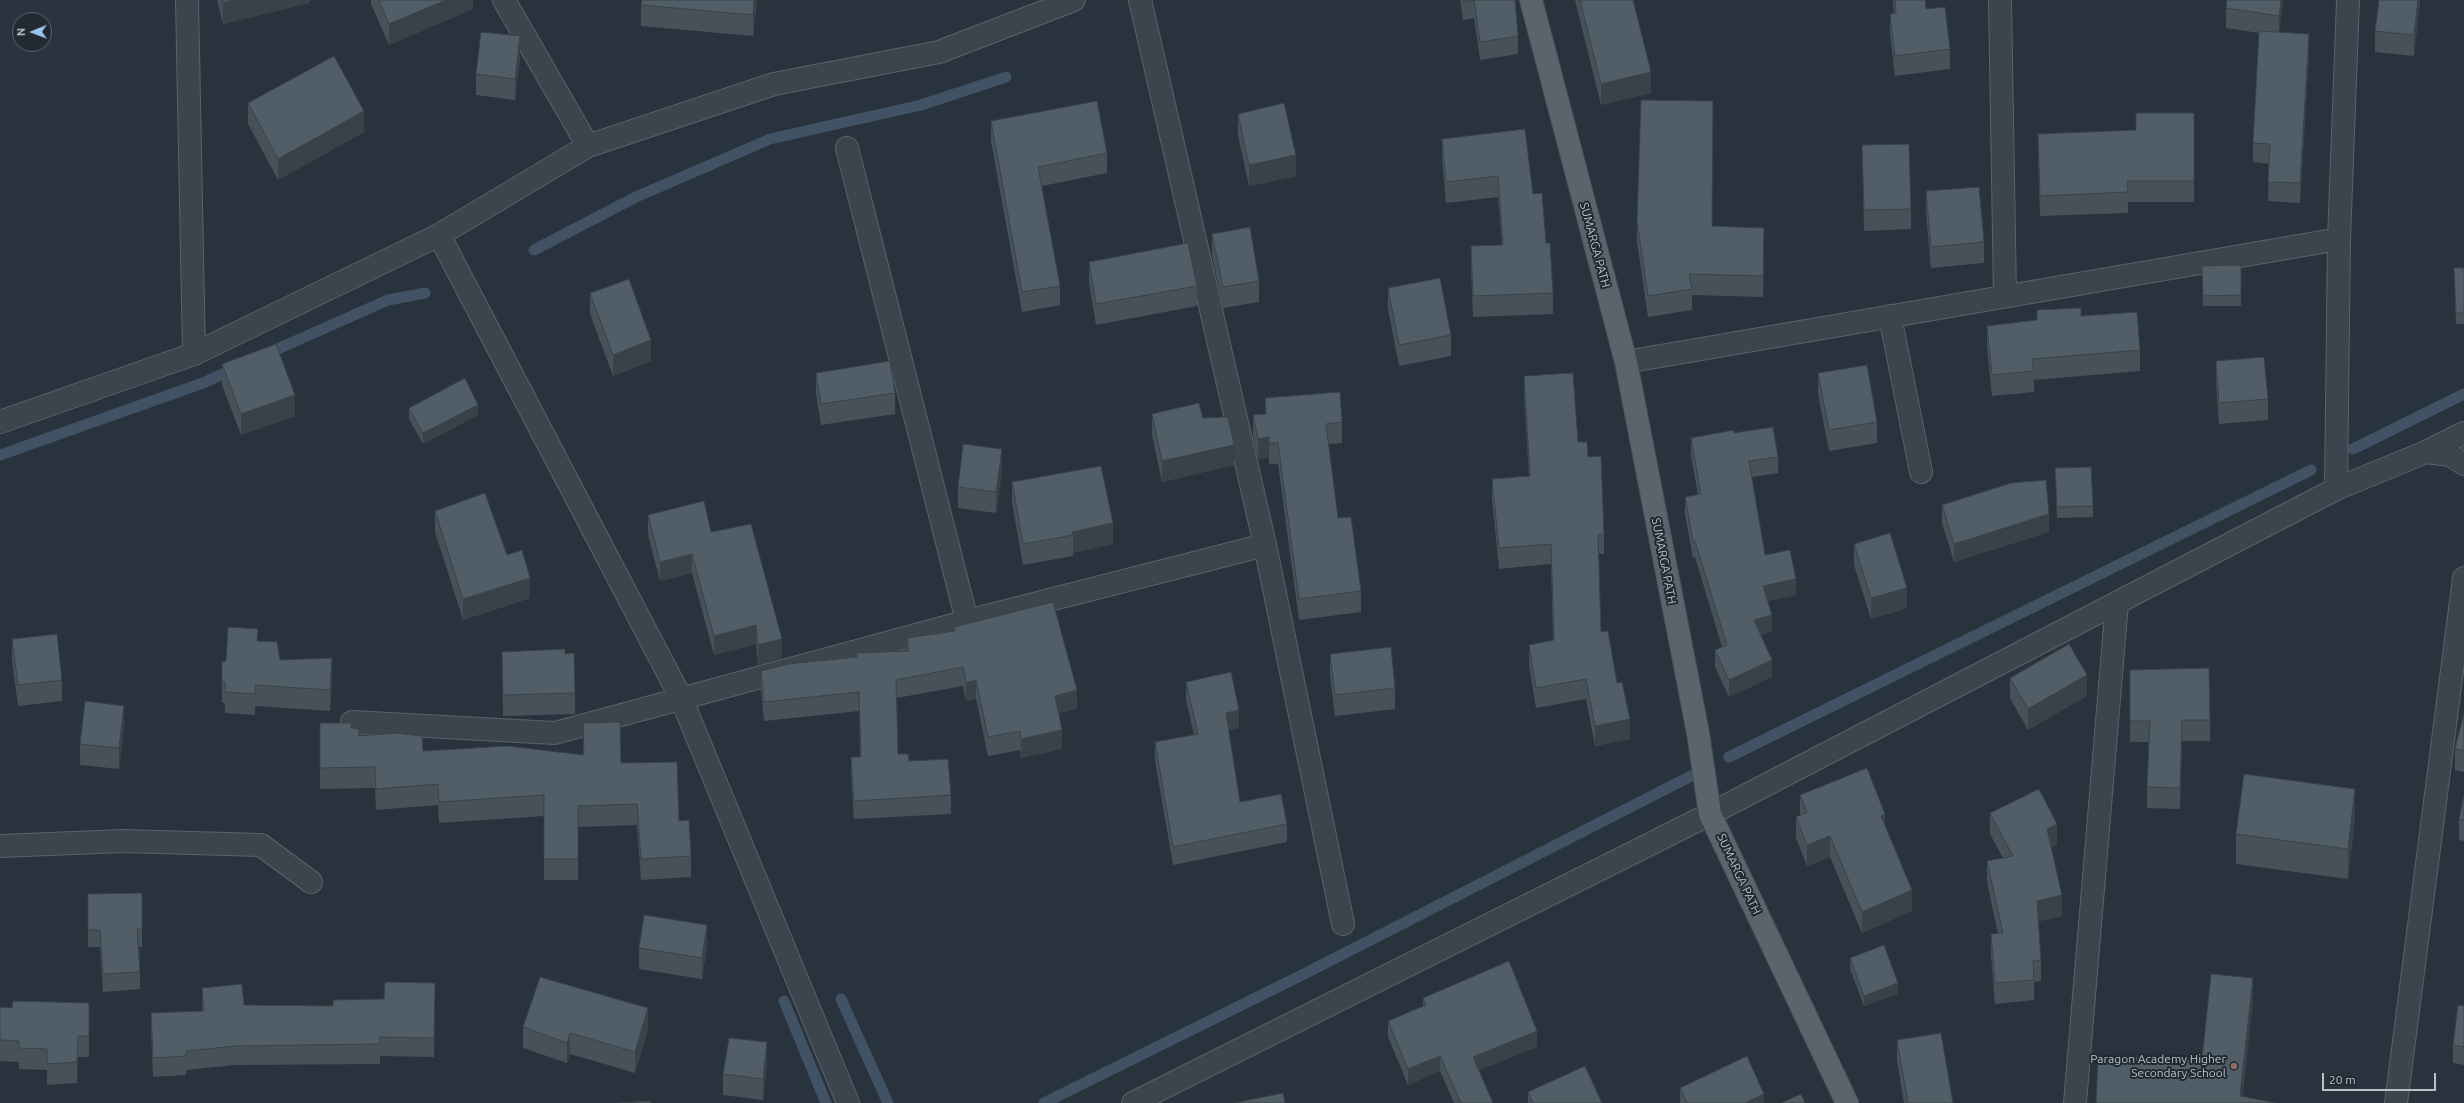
<!DOCTYPE html>
<html>
<head>
<meta charset="utf-8">
<style>
  body { margin:0 }
  #map { position:relative; width:2464px; height:1103px; overflow:hidden; background:#28333d; font-family:Ubuntu,sans-serif }
  canvas { display:block }
  .north { position:absolute; left:12px; top:12px; width:40px; height:40px; box-sizing:border-box; background:#212a32; border:1px solid #5d666e; border-radius:50%; rotate:269deg; font-size:11px; font-weight:700; line-height:16px; text-align:center; color:#b8c0c8 }
  .north::after { content:''; display:block; margin:auto; width:14px; height:18px; background:#99c2ec; clip-path:polygon(50% 0,100% 100%,50% 72%,0 100%) }
  .scale { position:absolute; left:2322px; top:1073px; width:114px; height:18px; box-sizing:border-box; border:2px solid #b8c0c8; border-top:0; padding-left:5px; font-size:12px; line-height:14px; white-space:nowrap; color:#b8c0c8; -webkit-text-stroke:3px #212a32; paint-order:stroke }
</style>
</head>
<body>
<div id="map">
<canvas width="2464" height="1103"></canvas>
<div class="north">N</div>
<div class="scale">20 m</div>
</div>
<script>
const c = document.querySelector('canvas').getContext('2d');
c.lineJoin = 'round';
function shape(rows) {
  const path = new Path2D();
  for (const r of rows) {
    path.moveTo(r[0], r[1]);
    for (let i = 2; i < r.length; i += 2) path.lineTo(r[i], r[i + 1]);
  }
  return path;
}
function trace(path, color, width, dash) {
  c.strokeStyle = color;
  c.lineWidth = width;
  c.lineCap = dash ? 'butt' : 'round';
  c.setLineDash(dash || []);
  c.stroke(path);
}
function fillPath(path, color) {
  c.fillStyle = color;
  c.fill(path, 'evenodd');
}
function drawText(font, color, halo, rows, align = 'center') {
  c.font = font + ' Ubuntu,sans-serif';
  c.lineWidth = 4;
  c.setLineDash([]);
  c.textBaseline = 'middle';
  c.strokeStyle = halo;
  c.fillStyle = color;
  for (const [text, x, y, turn = 0] of rows) {
    c.save();
    c.translate(x, y);
    c.rotate((+turn || 0) * Math.PI / 180);
    c.textAlign = isNaN(turn) ? turn : align;
    if (halo) c.strokeText(text, 0, 0);
    c.fillText(text, 0, 0);
    c.restore();
  }
}
trace(shape([
  [534,250,636,197,770,139,921,105,1006,77],
  [264,355,388,300,425,293],
  [2353,449,2464,394],
  [0,455,203,383,236,368],
  [1729,757,2311,470],
  [841,999,888,1103],
  [784,1001,826,1103],
  [1044,1103,1304,974,1695,774]
]), '#405264', 11);
const minor = shape([
  [187,0,194,354],
  [504,0,588,146],
  [1140,0,1265,545,1343,924],
  [2000,0,2005,296],
  [847,148,967,621],
  [439,235,681,698,848,1103],
  [1890,316,1921,472],
  [1626,362,2339,239],
  [0,422,194,354,439,235,588,146,774,84,939,52,1074,0],
  [2426,452,2450,455,2464,464],
  [2336,489,2339,239,2348,0],
  [352,722,555,733,967,621,1265,545],
  [0,846,123,841,261,845,311,882],
  [1133,1103,1710,814,2336,489,2426,452,2464,433],
  [2075,1103,2117,603],
  [2396,1103,2464,578]
]);
const major = shape([
  [1531,0,1626,362,1698,733,1710,814,1847,1103]
]);
trace(minor, '#5a636b', 24);
trace(major, '#454e56', 24);
trace(minor, '#3c454d', 22);
trace(major, '#5a646d', 22);
fillPath(shape([
  [217,0,311,0,309,1,309,3,223,24],
  [371,0,473,0,473,9,389,45,371,4],
  [757,0,753,36,641,26,641,5],
  [1460,0,1515,0,1518,36,1518,54,1480,60,1474,18,1463,20],
  [1575,0,1633,0,1651,93,1601,105],
  [1893,0,1925,0,1926,9,1950,49,1950,69,1895,76,1890,34,1890,14,1894,13],
  [2227,0,2283,0,2279,32,2309,53,2300,203,2268,201,2269,164,2253,162,2253,143,2259,33,2226,28,2226,8],
  [2420,0,2414,56,2375,52,2375,31],
  [520,57,515,100,476,95,476,74],
  [248,103,364,132,278,180,248,124],
  [2194,113,2194,202,2128,202,2128,213,2040,216,2038,155,2038,134,2136,130],
  [1238,114,1296,176,1249,186,1238,135],
  [991,121,1107,153,1107,173,1042,186,1060,286,1060,305,1022,312,991,141],
  [1442,139,1533,194,1546,243,1553,293,1553,314,1473,317,1471,267,1471,246,1502,245,1498,197,1446,203,1442,159],
  [1862,145,1911,209,1911,229,1864,231],
  [1926,191,1984,242,1984,263,1931,268,1926,212],
  [1637,221,1712,226,1764,248,1763,297,1692,295,1692,310,1648,317,1637,242],
  [1212,234,1259,281,1259,302,1223,308,1212,255],
  [1089,262,1197,286,1197,306,1096,325,1089,283],
  [2202,266,2241,295,2241,306,2203,306],
  [2454,268,2464,268,2464,324,2456,324],
  [1388,288,1451,335,1451,356,1399,366,1388,309],
  [590,293,651,361,613,376,590,314],
  [2037,310,2081,316,2140,350,2140,371,2034,380,2034,392,1992,396,1987,347,1987,326,2037,320],
  [2216,361,2268,399,2268,420,2219,424,2216,382],
  [222,364,295,416,241,435,222,385],
  [816,373,895,393,895,414,821,425,816,394],
  [1818,373,1877,422,1877,443,1829,451,1818,394],
  [1524,376,1578,442,1588,457,1604,534,1604,554,1599,554,1601,632,1617,683,1630,739,1595,746,1586,699,1536,708,1529,665,1529,645,1553,640,1551,564,1499,569,1492,499,1492,479,1529,476,1524,396],
  [1265,398,1342,422,1342,443,1328,444,1338,518,1361,591,1361,612,1299,620,1278,464,1269,464,1269,457,1258,460,1253,436,1253,415,1265,414],
  [409,408,478,415,423,444,409,419],
  [1152,414,1203,418,1234,465,1162,482,1152,435],
  [1734,433,1778,457,1778,473,1752,477,1765,555,1796,595,1767,601,1772,631,1761,635,1772,677,1729,697,1715,667,1715,650,1722,647,1695,557,1693,558,1685,514,1685,497,1698,495,1691,455,1691,438],
  [2055,468,2093,506,2093,517,2057,518],
  [1002,470,996,513,958,508,958,487],
  [1012,482,1113,544,1073,553,1073,556,1023,565,1012,503],
  [1942,505,2049,532,1954,562,1942,523],
  [435,511,507,555,530,598,463,620,435,532],
  [648,515,711,532,782,658,758,665,756,644,714,655,692,573,660,581,648,535],
  [1854,544,1907,608,1871,619,1854,565],
  [954,627,1077,708,1059,713,1062,749,1021,758,1020,750,988,756,976,699,966,701,963,686,897,698,898,754,909,761,951,795,951,814,854,819,851,776,851,757,860,757,859,711,764,721,761,690,761,671,857,657,907,651,907,638,954,631],
  [12,639,62,680,62,701,18,706,12,660],
  [258,641,280,660,332,679,330,711,255,706,255,715,225,713,225,703,222,703,222,682],
  [502,652,565,654,575,693,575,714,503,716],
  [1330,654,1395,688,1395,709,1335,716,1330,675],
  [2130,670,2210,720,2210,741,2182,741,2180,809,2147,808,2147,787,2149,742,2130,742],
  [2010,678,2087,696,2028,730,2010,698],
  [1186,682,1239,728,1228,730,1240,802,1287,824,1287,842,1173,865,1155,760,1155,742,1194,735,1186,700],
  [2464,713,2464,772,2455,770,2455,749],
  [320,723,351,728,359,736,423,751,583,755,583,723,621,763,679,821,691,856,691,877,641,880,637,825,578,827,578,880,544,880,544,816,439,823,438,805,376,810,375,788,320,789],
  [124,727,119,769,80,765,80,744],
  [1800,795,1885,824,1912,911,1862,933,1830,857,1807,866,1796,838,1796,817,1800,815],
  [2464,795,2464,841,2459,840,2459,819],
  [1990,813,2057,845,2051,848,2062,916,2038,921,2041,960,2041,981,2034,982,2034,1000,1995,1004,1991,955,1991,934,1998,934,1987,882,1987,861,2003,858,1990,834],
  [2355,819,2348,879,2236,864,2236,834],
  [88,894,142,929,142,947,139,947,140,972,140,989,103,992,100,947,88,947],
  [707,946,702,979,639,969,639,948],
  [1850,958,1898,994,1864,1006,1850,969],
  [202,988,244,1005,333,1006,435,1002,434,1057,380,1056,380,1064,235,1065,186,1070,186,1075,153,1077,151,1033,151,1013,202,1011],
  [1423,998,1537,1047,1479,1070,1493,1103,1454,1103,1440,1071,1408,1085,1388,1037,1388,1021,1423,1006],
  [2464,1006,2464,1065,2453,1063,2453,1045],
  [0,1007,89,1024,89,1057,78,1057,77,1083,47,1085,47,1070,19,1069,19,1062,0,1061],
  [523,1027,648,1029,635,1073,570,1054,567,1063,523,1048],
  [1897,1040,1953,1103,1904,1103,1897,1061],
  [767,1063,763,1100,723,1095,723,1074],
  [1680,1088,1764,1103,1680,1103],
  [1528,1092,1602,1103,1528,1103]
]), '#475159');
fillPath(shape([
  [235,0,311,0,309,1,309,3,223,24,223,3],
  [446,0,473,0,473,9,389,45,389,24],
  [754,0,757,0,753,36,753,15],
  [2281,0,2283,0,2279,36,2279,16],
  [2418,0,2420,0,2414,56,2414,35],
  [2309,34,2309,53,2300,203,2300,183],
  [520,36,520,57,515,100,515,79],
  [1651,72,1651,93,1601,105,1601,84],
  [364,111,364,132,278,180,278,159],
  [1296,155,1296,176,1249,186,1249,165],
  [1764,228,1764,248,1763,297,1763,276],
  [651,340,651,361,613,376,613,355],
  [295,395,295,416,241,435,241,414],
  [478,405,478,415,423,444,423,433],
  [1269,437,1269,457,1258,460,1258,439],
  [1234,445,1234,465,1162,482,1162,461],
  [1002,449,1002,470,996,513,996,492],
  [2049,514,2049,532,1954,562,1954,544],
  [1113,523,1113,544,1073,553,1073,535,1072,532],
  [692,554,692,573,660,581,660,562],
  [530,578,530,598,463,620,463,599],
  [1796,579,1796,595,1763,602,1763,586],
  [1907,588,1907,608,1871,619,1871,598],
  [1772,615,1772,631,1754,637,1754,620],
  [756,625,756,644,714,655,714,636],
  [782,639,782,658,758,665,758,645],
  [332,658,332,679,330,711,330,690],
  [1772,660,1772,677,1729,697,1729,680],
  [2087,675,2087,696,2028,730,2028,709],
  [976,680,976,699,966,701,966,683],
  [1077,690,1077,708,1055,715,1055,696],
  [124,706,124,727,119,769,119,748],
  [1239,710,1239,728,1226,731,1226,713],
  [1630,719,1630,739,1595,746,1595,726],
  [2182,720,2182,741,2180,809,2180,788],
  [1062,730,1062,749,1021,758,1021,739],
  [2355,789,2355,819,2348,879,2348,849],
  [1885,814,1885,835,1881,816],
  [2057,824,2057,845,2047,850,2047,829],
  [1830,836,1830,857,1807,866,1807,845],
  [1912,890,1912,911,1862,933,1862,912],
  [2062,895,2062,916,2037,922,2037,901],
  [707,925,707,946,702,979,702,958],
  [2253,978,2253,1002,2242,1103,2240,1096],
  [1898,983,1898,994,1864,1006,1864,996],
  [648,1008,648,1029,635,1073,635,1052],
  [1537,1031,1537,1047,1473,1073,1473,1057],
  [570,1033,570,1054,567,1063,567,1043],
  [78,1036,78,1057,77,1083,77,1062],
  [767,1042,767,1063,763,1100,763,1079],
  [1440,1056,1440,1071,1408,1085,1408,1069],
  [1764,1094,1764,1103,1745,1103]
]), '#394248');
const building = shape([
  [222,0,235,0,223,3,222,0],
  [379,0,446,0,389,24,379,0],
  [642,0,754,0,753,15,641,5,642,0],
  [1463,0,1474,0,1463,2,1463,0],
  [1474,0,1515,0,1518,36,1480,42,1474,0],
  [1580,0,1633,0,1651,72,1601,84,1580,0],
  [1895,0,1925,0,1926,9,1945,7,1950,49,1895,56,1890,14,1896,13,1895,0],
  [2227,0,2281,0,2279,16,2226,8,2227,0],
  [2379,0,2418,0,2414,35,2375,31,2379,0],
  [2259,31,2309,34,2300,183,2268,182,2270,144,2253,143,2259,31],
  [481,32,520,36,515,79,476,74,481,32],
  [334,56,364,111,278,159,248,103,334,56],
  [1641,100,1713,101,1712,226,1764,228,1763,276,1689,274,1692,289,1648,296,1637,221,1641,100],
  [1097,101,1107,153,1038,167,1060,286,1022,292,991,121,1097,101],
  [1284,103,1296,155,1249,165,1238,114,1284,103],
  [2136,113,2194,113,2194,181,2127,181,2128,192,2040,196,2038,134,2136,130,2136,113],
  [1525,129,1533,194,1542,193,1546,243,1550,243,1553,293,1473,296,1471,246,1503,245,1498,176,1446,182,1442,139,1525,129],
  [1909,144,1911,209,1864,210,1862,145,1909,144],
  [1979,187,1984,242,1931,247,1926,191,1979,187],
  [1250,227,1259,281,1223,287,1212,234,1250,227],
  [1188,243,1197,286,1096,304,1089,262,1188,243],
  [2241,265,2241,295,2203,296,2202,266,2241,265],
  [2454,268,2464,268,2464,313,2456,313,2454,268],
  [1440,278,1451,335,1399,345,1388,288,1440,278],
  [629,279,651,340,613,355,590,293,629,279],
  [2081,308,2081,316,2137,312,2140,350,2032,359,2034,371,1992,375,1987,326,2037,320,2037,310,2081,308],
  [276,344,295,395,241,414,222,364,276,344],
  [2264,357,2268,399,2219,403,2216,361,2264,357],
  [890,361,895,393,821,404,816,373,890,361],
  [1867,365,1877,422,1829,430,1818,373,1867,365],
  [1573,373,1578,442,1587,442,1588,457,1601,456,1604,534,1598,534,1601,632,1608,631,1617,683,1622,682,1630,719,1595,726,1586,679,1536,688,1529,645,1554,640,1551,544,1499,548,1492,479,1530,476,1524,376,1573,373],
  [465,378,478,405,423,433,409,408,465,378],
  [1340,392,1342,422,1326,424,1338,518,1351,517,1361,591,1299,599,1278,443,1269,443,1269,437,1258,439,1253,415,1266,414,1265,398,1340,392],
  [1199,403,1203,418,1228,417,1234,445,1162,461,1152,414,1199,403],
  [1773,427,1778,457,1749,461,1765,555,1790,550,1796,579,1763,586,1772,615,1754,620,1772,660,1729,680,1715,650,1727,645,1695,541,1693,541,1685,497,1701,494,1691,438,1734,430,1734,433,1773,427],
  [963,444,1002,449,996,492,958,487,963,444],
  [1101,466,1113,523,1072,532,1073,535,1023,544,1012,482,1101,466],
  [2091,467,2093,506,2057,507,2055,468,2091,467],
  [2046,480,2049,514,1954,544,1942,505,2011,483,2046,480],
  [485,493,507,555,522,550,530,578,463,599,435,511,485,493],
  [704,501,711,532,751,524,782,639,758,645,756,625,714,636,692,554,660,562,648,515,704,501],
  [1890,533,1907,588,1871,598,1854,544,1890,533],
  [1053,602,1077,690,1055,696,1062,730,1021,739,1020,731,988,737,976,680,966,683,963,667,896,680,898,754,908,754,909,761,948,759,951,795,854,801,851,757,861,757,859,692,764,702,761,671,788,664,857,657,857,653,909,651,907,638,955,631,954,627,1053,602],
  [228,627,258,629,257,641,277,642,280,660,332,658,330,690,255,685,255,694,225,692,225,682,222,682,222,662,226,661,228,627],
  [57,634,62,680,18,685,12,639,57,634],
  [2069,644,2087,675,2028,709,2010,678,2069,644],
  [1391,647,1395,688,1335,695,1330,654,1391,647],
  [565,649,565,654,574,653,575,693,503,695,502,652,565,649],
  [2209,668,2210,720,2182,720,2180,788,2147,787,2150,721,2130,721,2130,670,2209,668],
  [1231,672,1239,710,1226,713,1240,802,1281,794,1287,824,1173,847,1155,742,1198,734,1186,682,1231,672],
  [85,701,124,706,119,748,80,744,85,701],
  [2464,713,2464,751,2455,749,2464,713],
  [620,722,621,763,677,762,679,821,689,820,691,856,641,859,637,804,578,806,578,859,544,859,544,795,439,802,438,784,376,789,375,767,320,768,320,723,351,723,351,728,359,729,359,736,397,733,422,736,423,751,507,746,584,755,583,723,620,722],
  [1867,768,1885,814,1881,816,1912,890,1862,912,1830,836,1807,845,1796,817,1807,812,1800,795,1867,768],
  [2244,774,2355,789,2348,849,2236,834,2244,774],
  [2039,789,2057,824,2047,829,2062,895,2037,901,2041,960,2033,961,2034,980,1995,983,1991,934,2003,933,1987,861,2013,856,1990,813,2039,789],
  [2464,795,2464,820,2459,819,2464,795],
  [142,893,142,929,137,929,140,972,103,974,100,930,88,930,88,894,142,893],
  [644,915,707,925,702,958,639,948,644,915],
  [1884,945,1898,983,1864,996,1850,958,1884,945],
  [1509,961,1537,1031,1473,1057,1493,1103,1461,1103,1440,1056,1408,1069,1388,1021,1426,1005,1423,998,1509,961],
  [2211,974,2253,978,2240,1096,2276,1103,2096,1103,2098,1056,2202,1059,2211,974],
  [540,977,648,1008,635,1052,570,1033,567,1043,523,1027,540,977],
  [385,982,435,983,434,1038,380,1037,380,1044,235,1046,186,1051,186,1056,153,1058,151,1013,204,1011,202,988,242,984,244,1005,333,1006,333,1000,384,999,385,982],
  [13,1001,89,1003,89,1036,78,1036,77,1062,47,1064,47,1049,19,1048,19,1041,0,1040,0,1007,12,1008,13,1001],
  [2458,1005,2464,1006,2464,1047,2453,1045,2458,1005],
  [1941,1033,1953,1103,1908,1103,1897,1040,1941,1033],
  [729,1038,767,1042,763,1079,723,1074,729,1038],
  [1747,1056,1764,1094,1745,1103,1687,1103,1680,1088,1747,1056],
  [1585,1066,1602,1103,1533,1103,1528,1092,1585,1066],
  [1283,1093,1285,1103,1234,1103,1283,1093],
  [1801,1094,1805,1103,1781,1103,1801,1094],
  [651,1101,651,1103,617,1103,651,1101]
]);
fillPath(building, '#525e67');
trace(building, '#394248', 1);
for (const [x, y, r, color] of [
  [2234,1066,4,"#8d6e63"]
]) {
  const dot = new Path2D();
  dot.arc(x, y, r, 0, 2 * Math.PI);
  c.fillStyle = color;
  c.fill(dot);
  trace(dot, '#212a32', 1.5);
}
drawText('12px', '#b8c0c8', '#212a32', [
  ["SUMARGA PATH",1595,245,75],
  ["SUMARGA PATH",1664,561,79],
  ["SUMARGA PATH",1739,874,65]
]);
drawText('12px', '#b8c0c8', '#212a32', [
  ["Paragon Academy Higher",2226,1059],
  ["Secondary School",2226,1073]
], 'right');
</script>
</body>
</html>
